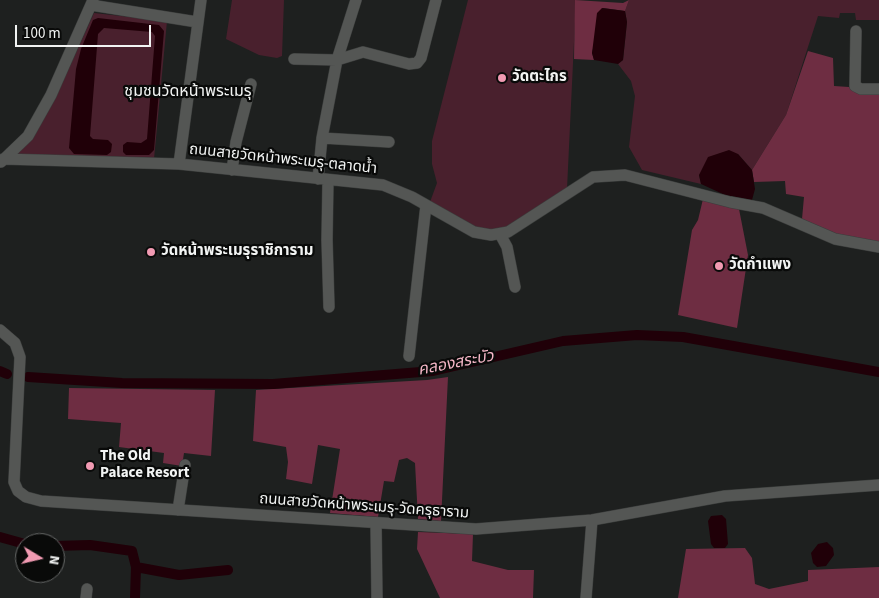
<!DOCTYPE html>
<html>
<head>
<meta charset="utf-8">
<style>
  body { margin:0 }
  #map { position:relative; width:879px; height:598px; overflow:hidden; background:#1e201f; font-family:"Source Sans 3",sans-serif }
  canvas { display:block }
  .north { position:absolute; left:15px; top:533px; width:50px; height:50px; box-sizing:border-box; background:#090a09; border:1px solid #666867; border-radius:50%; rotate:99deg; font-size:14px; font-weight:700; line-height:20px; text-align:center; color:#f2f4f3 }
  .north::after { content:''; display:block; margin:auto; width:18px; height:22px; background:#f19ab2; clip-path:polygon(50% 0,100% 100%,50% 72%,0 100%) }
  .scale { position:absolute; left:15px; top:25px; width:136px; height:22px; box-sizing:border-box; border:2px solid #f2f4f3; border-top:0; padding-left:6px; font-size:15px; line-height:18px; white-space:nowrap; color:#f2f4f3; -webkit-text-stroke:4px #090a09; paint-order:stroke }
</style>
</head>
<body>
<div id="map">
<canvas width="879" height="598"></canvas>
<div class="north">N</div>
<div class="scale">100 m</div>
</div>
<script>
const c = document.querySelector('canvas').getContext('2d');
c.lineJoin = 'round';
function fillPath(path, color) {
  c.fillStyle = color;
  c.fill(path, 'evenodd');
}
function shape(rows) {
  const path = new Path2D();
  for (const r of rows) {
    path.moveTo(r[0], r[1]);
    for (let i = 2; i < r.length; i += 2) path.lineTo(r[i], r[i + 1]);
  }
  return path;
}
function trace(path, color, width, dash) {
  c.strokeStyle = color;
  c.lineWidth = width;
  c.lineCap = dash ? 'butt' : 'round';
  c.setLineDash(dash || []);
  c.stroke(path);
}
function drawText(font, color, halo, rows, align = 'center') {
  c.font = font + ' "Source Sans 3","Noto Sans Thai",sans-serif';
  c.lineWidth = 4.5;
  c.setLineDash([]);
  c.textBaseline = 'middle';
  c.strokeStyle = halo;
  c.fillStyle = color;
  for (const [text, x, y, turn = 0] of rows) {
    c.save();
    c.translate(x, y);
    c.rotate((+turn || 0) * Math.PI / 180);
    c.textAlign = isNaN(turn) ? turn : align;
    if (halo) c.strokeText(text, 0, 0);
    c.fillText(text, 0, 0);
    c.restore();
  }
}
fillPath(shape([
  [232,0,284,0,282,56,277,58,259,55,226,39],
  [468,0,576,0,567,189,504,229,492,231,473,227,430,202,437,183,432,164,432,141],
  [629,0,879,0,879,20,856,20,855,13,840,13,839,18,818,16,786,115,752,170,738,154,699,175,701,184,642,170,629,147,635,96,631,81,618,64,623,60,627,22,625,11],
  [94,13,167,21,154,159,13,157,62,83]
]), '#49202d');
fillPath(shape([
  [575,0,623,3,629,0,625,11,603,8,592,53,594,60,574,59],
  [808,51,833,58,834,86,849,87,859,94,879,93,879,244,849,240,802,219,804,197,786,194,785,181,754,182,752,170,786,115],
  [703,199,739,209,748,255,737,328,678,315,692,230,698,220],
  [448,377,441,521,418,519,415,463,407,458,399,460,394,482,384,481,378,517,330,513,340,449,318,445,312,484,286,479,288,462,286,447,253,441,256,390,427,380],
  [69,388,215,390,211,456,184,453,182,466,163,463,164,453,119,447,121,423,68,419],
  [418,532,473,534,472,561,508,570,534,570,533,598,440,598,417,549],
  [745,548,752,558,755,584,769,589,808,581,808,570,879,567,879,598,678,598,686,549]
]), '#6e2d42');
fillPath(shape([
  [602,8,625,11,627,22,623,60,618,64,594,60,592,53,597,13],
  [98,18,159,25,164,31,154,150,149,155,126,155,123,152,123,145,127,142,141,143,147,139,155,36,152,32,104,28,98,34,90,136,93,139,108,140,112,144,111,152,107,155,74,154,69,148,76,69,81,49,93,20],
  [729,150,738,154,752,170,755,189,752,200,725,195,701,184,699,175,708,157],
  [722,515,726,519,728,544,725,548,714,548,711,544,708,521,711,516],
  [827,542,833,548,834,555,826,566,817,567,813,563,811,553,818,544]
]), '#200008');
trace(shape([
  [0,371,7,374],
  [28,377,122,383,273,384,433,371,563,341,637,335,683,337,879,372],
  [0,537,25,544],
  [55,546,90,545,132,551,136,567,179,575,228,570],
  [135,598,136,567]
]), '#200008', 10);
const minor = shape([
  [91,5,197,22],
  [856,31,855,86,861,89,879,89],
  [294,59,337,60,363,52,409,64,417,63,421,58,436,0],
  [322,138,389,142],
  [3,159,179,164,383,185,412,197,474,232,491,235,508,232,593,177,625,175,730,202,763,208,835,239,879,247],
  [1,162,28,136,51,95,93,0],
  [179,164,201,0],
  [232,170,236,142,251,84],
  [318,179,322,138,337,60,356,0],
  [328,180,327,240,329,307],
  [500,234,507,247,515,287],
  [0,330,15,343,20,357,14,482,18,491,26,497,41,501,476,529,592,520,725,496,879,485],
  [409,356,426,205],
  [178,510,185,465],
  [376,523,377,598],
  [86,598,87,589],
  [586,598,592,520]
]);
trace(minor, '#3b3d3c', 12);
trace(minor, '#545654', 11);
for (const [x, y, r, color] of [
  [502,78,5,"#f19ab2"],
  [151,252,5,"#f19ab2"],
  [719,266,5,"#f19ab2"],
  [90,466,5,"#f19ab2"]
]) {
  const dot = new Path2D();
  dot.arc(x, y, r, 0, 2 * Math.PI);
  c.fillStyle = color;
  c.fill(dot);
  trace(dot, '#090a09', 2);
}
drawText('bold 15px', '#f2f4f3', '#090a09', [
  ["วัดตะไกร",512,78],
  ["วัดหน้าพระเมรุราชิการาม",161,252],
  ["วัดกำแพง",729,266],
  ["The Old",100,457],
  ["Palace Resort",100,474]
], 'left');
drawText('15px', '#f2f4f3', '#090a09', [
  ["ถนนสายวัดหน้าพระเมรุ-ตลาดน้ำ",283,160,6],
  ["ถนนสายวัดหน้าพระเมรุ-วัดครุธาราม",364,507,4]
]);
drawText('16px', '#f2f4f3', '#090a09', [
  ["ชุมชนวัดหน้าพระเมรุ",188,92]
]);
drawText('italic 16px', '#f5b7c7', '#090a09', [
  ["คลองสระบัว",456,364,-11]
]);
</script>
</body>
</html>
